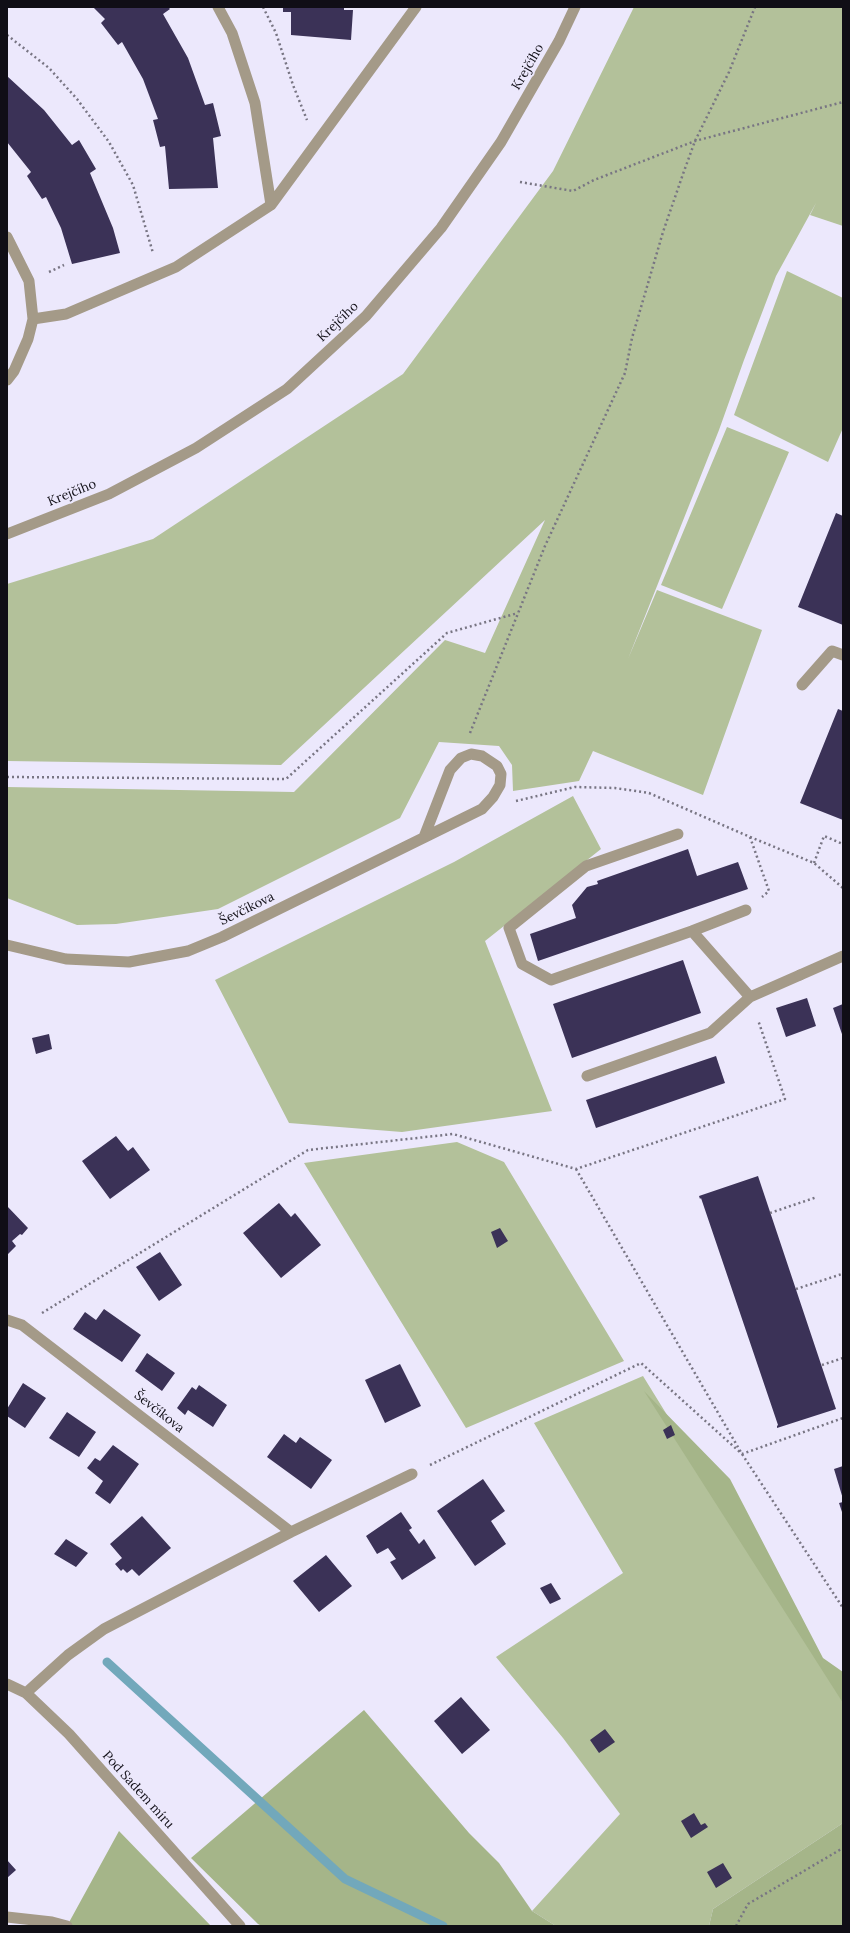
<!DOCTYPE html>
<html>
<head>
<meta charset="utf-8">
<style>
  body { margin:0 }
  #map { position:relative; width:850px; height:1933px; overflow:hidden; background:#ece8fc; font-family:Lora,serif }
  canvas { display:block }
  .frame { position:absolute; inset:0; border:8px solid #100e16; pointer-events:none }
</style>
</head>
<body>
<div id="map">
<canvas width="850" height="1933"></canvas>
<div class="frame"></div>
</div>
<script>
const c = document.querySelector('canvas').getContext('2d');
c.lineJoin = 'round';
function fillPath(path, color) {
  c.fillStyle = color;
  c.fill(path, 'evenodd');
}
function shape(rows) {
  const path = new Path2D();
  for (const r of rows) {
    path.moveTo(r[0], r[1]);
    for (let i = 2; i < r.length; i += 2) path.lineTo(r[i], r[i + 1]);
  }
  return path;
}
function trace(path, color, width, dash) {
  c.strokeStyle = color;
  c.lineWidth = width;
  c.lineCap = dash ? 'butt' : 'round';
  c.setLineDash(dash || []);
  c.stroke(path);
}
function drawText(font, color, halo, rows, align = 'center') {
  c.font = font + ' Lora,serif';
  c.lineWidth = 4;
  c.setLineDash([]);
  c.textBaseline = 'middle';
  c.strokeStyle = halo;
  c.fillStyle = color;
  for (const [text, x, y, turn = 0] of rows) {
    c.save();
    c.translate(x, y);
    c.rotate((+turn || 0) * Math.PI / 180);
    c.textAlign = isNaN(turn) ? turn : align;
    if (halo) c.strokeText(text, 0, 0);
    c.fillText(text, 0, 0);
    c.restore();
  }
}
fillPath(shape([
  [634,7,843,7,843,226,810,215,816,203,776,276,744,360,719,430,628,659,657,590,762,630,703,795,593,751,579,781,513,791,512,765,499,746,439,742,400,818,218,909,116,924,77,925,7,898,7,787,294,792,445,640,485,653,545,520,281,765,7,761,7,584,153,539,403,374,553,171],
  [787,271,843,298,843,428,828,462,734,415],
  [727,427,789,452,722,609,661,585],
  [573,796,601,849,485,941,552,1111,402,1132,289,1123,215,980,454,862],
  [457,1142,504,1162,624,1361,466,1428,304,1163],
  [643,1376,843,1700,843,1823,713,1909,709,1926,556,1926,532,1911,620,1814,563,1738,496,1657,623,1573,534,1423]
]), '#b3c19a');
fillPath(shape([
  [644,1391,730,1479,823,1658,843,1672,843,1703],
  [364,1710,469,1833,499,1863,532,1911,556,1926,262,1926,258,1924,191,1858],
  [843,1823,843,1926,709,1926,713,1909],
  [119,1831,211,1926,67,1926]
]), '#a5b589');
trace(shape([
  [107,1662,345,1879,443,1926]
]), '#72a8bb', 9);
fillPath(shape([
  [93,7,168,7,170,9,163,14,188,58,205,105,213,103,221,136,213,138,218,188,169,189,165,146,160,147,153,120,158,119,143,79,122,42,118,45,101,23,105,19],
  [283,7,344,7,344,10,353,10,351,40,291,35,291,12,283,12],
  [7,76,44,110,72,145,79,140,96,169,90,173,113,228,120,253,72,264,61,228,46,197,42,199,27,176,31,172,7,142],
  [836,513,843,516,843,625,798,607],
  [838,709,843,711,843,820,800,803],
  [688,849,697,876,738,862,748,889,538,961,530,934,576,918,572,905,587,887,598,884,597,881],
  [683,960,701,1013,572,1058,553,1004],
  [807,998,816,1026,786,1037,776,1008],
  [843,1004,843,1037,833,1008],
  [49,1034,52,1049,36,1054,32,1038],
  [716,1056,725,1083,596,1128,586,1100],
  [116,1136,128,1151,133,1147,150,1170,110,1199,82,1161],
  [758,1176,836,1409,777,1428,777,1426,778,1425,701,1198,700,1199,699,1196],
  [279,1203,291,1217,295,1213,321,1245,281,1278,243,1233],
  [7,1206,28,1228,22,1235,20,1234,12,1241,16,1246,7,1255],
  [500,1228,508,1241,497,1248,491,1232],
  [160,1252,182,1285,159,1301,136,1267],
  [104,1309,141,1335,122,1362,73,1329,85,1312,96,1320],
  [147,1353,175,1373,162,1391,135,1371],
  [400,1364,421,1406,385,1423,365,1380],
  [23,1383,46,1398,25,1428,7,1416,7,1409],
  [199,1385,227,1405,213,1427,188,1410,185,1415,177,1408,192,1387,196,1390],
  [67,1412,96,1432,79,1457,49,1438],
  [671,1425,675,1435,667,1439,663,1430],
  [284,1434,296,1443,300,1437,332,1460,311,1489,267,1457],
  [113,1445,139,1464,110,1504,95,1493,103,1481,87,1468,95,1458,100,1461],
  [843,1466,843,1499,834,1469],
  [483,1479,505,1511,491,1521,506,1544,475,1566,437,1511],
  [843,1502,843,1515,839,1503],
  [401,1512,412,1528,409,1530,419,1544,424,1539,436,1558,402,1580,390,1562,396,1559,388,1548,377,1554,366,1536],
  [142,1516,171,1548,139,1576,132,1569,127,1573,123,1569,121,1571,115,1564,122,1558,110,1544],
  [66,1539,88,1553,76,1567,54,1554],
  [326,1555,352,1586,319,1612,293,1581],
  [551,1583,561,1599,550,1604,540,1588],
  [461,1697,490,1730,462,1754,434,1721],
  [605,1729,615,1742,599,1753,590,1740],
  [694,1813,701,1825,705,1823,708,1827,691,1838,681,1821],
  [7,1860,16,1870,7,1878],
  [723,1863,732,1878,716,1888,707,1872]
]), '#3b3257');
trace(shape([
  [263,7,276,33,293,85,307,120],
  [7,35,49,68,77,99,109,142,133,185,153,253],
  [520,182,573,191,594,180,695,141,843,102],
  [49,272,64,265],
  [470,733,545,546,625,373,632,338,663,232,683,174,695,141,729,72,755,7],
  [7,777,286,779,447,633,518,613],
  [516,801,575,787,615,788,649,793,750,837,769,891,762,897],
  [750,837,814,863,843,888],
  [814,863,824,836,843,844],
  [576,1169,742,1454,843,1608],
  [770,1213,817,1197],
  [796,1289,842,1274],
  [42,1313,308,1150,453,1134,576,1169,785,1099,758,1020],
  [822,1365,843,1358],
  [430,1465,641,1363,742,1454,843,1418],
  [736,1926,748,1904,843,1848]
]), '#787583', 2.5, [2, 3]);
trace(shape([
  [678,834,586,866,509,928,522,964,551,980,692,931,746,910],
  [692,931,750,997],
  [587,1076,710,1033,750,997,800,975]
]), '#a49a88', 11);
trace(shape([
  [218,7,232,33,255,103,271,205],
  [7,237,29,281,33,319,28,339,14,371,7,380],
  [33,319,66,314,176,267,271,205,416,7],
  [802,685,832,651,843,655],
  [7,945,66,959,129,962,188,951,222,937,482,809,493,797,500,785,501,774,497,766,482,756,471,754,461,758,450,770,424,837],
  [800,975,843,956],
  [7,1320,22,1325,291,1532],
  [7,1684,26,1693,69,1734,240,1926],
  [26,1693,68,1655,104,1629,291,1532,412,1474],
  [7,1917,52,1922,67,1926]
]), '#a49a88', 11);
trace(shape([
  [7,534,109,494,196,448,287,389,366,316,441,228,501,142,559,41,575,7]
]), '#a49a88', 11);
drawText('13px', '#100e16', '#ece8fc', [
  ["Krejčího",528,67,-60],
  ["Krejčího",338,322,-44],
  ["Krejčího",72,493,-22],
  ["Ševčíkova",247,909,-26],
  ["Ševčíkova",159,1412,38],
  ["Pod Sadem míru",138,1790,48]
]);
</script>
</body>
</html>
